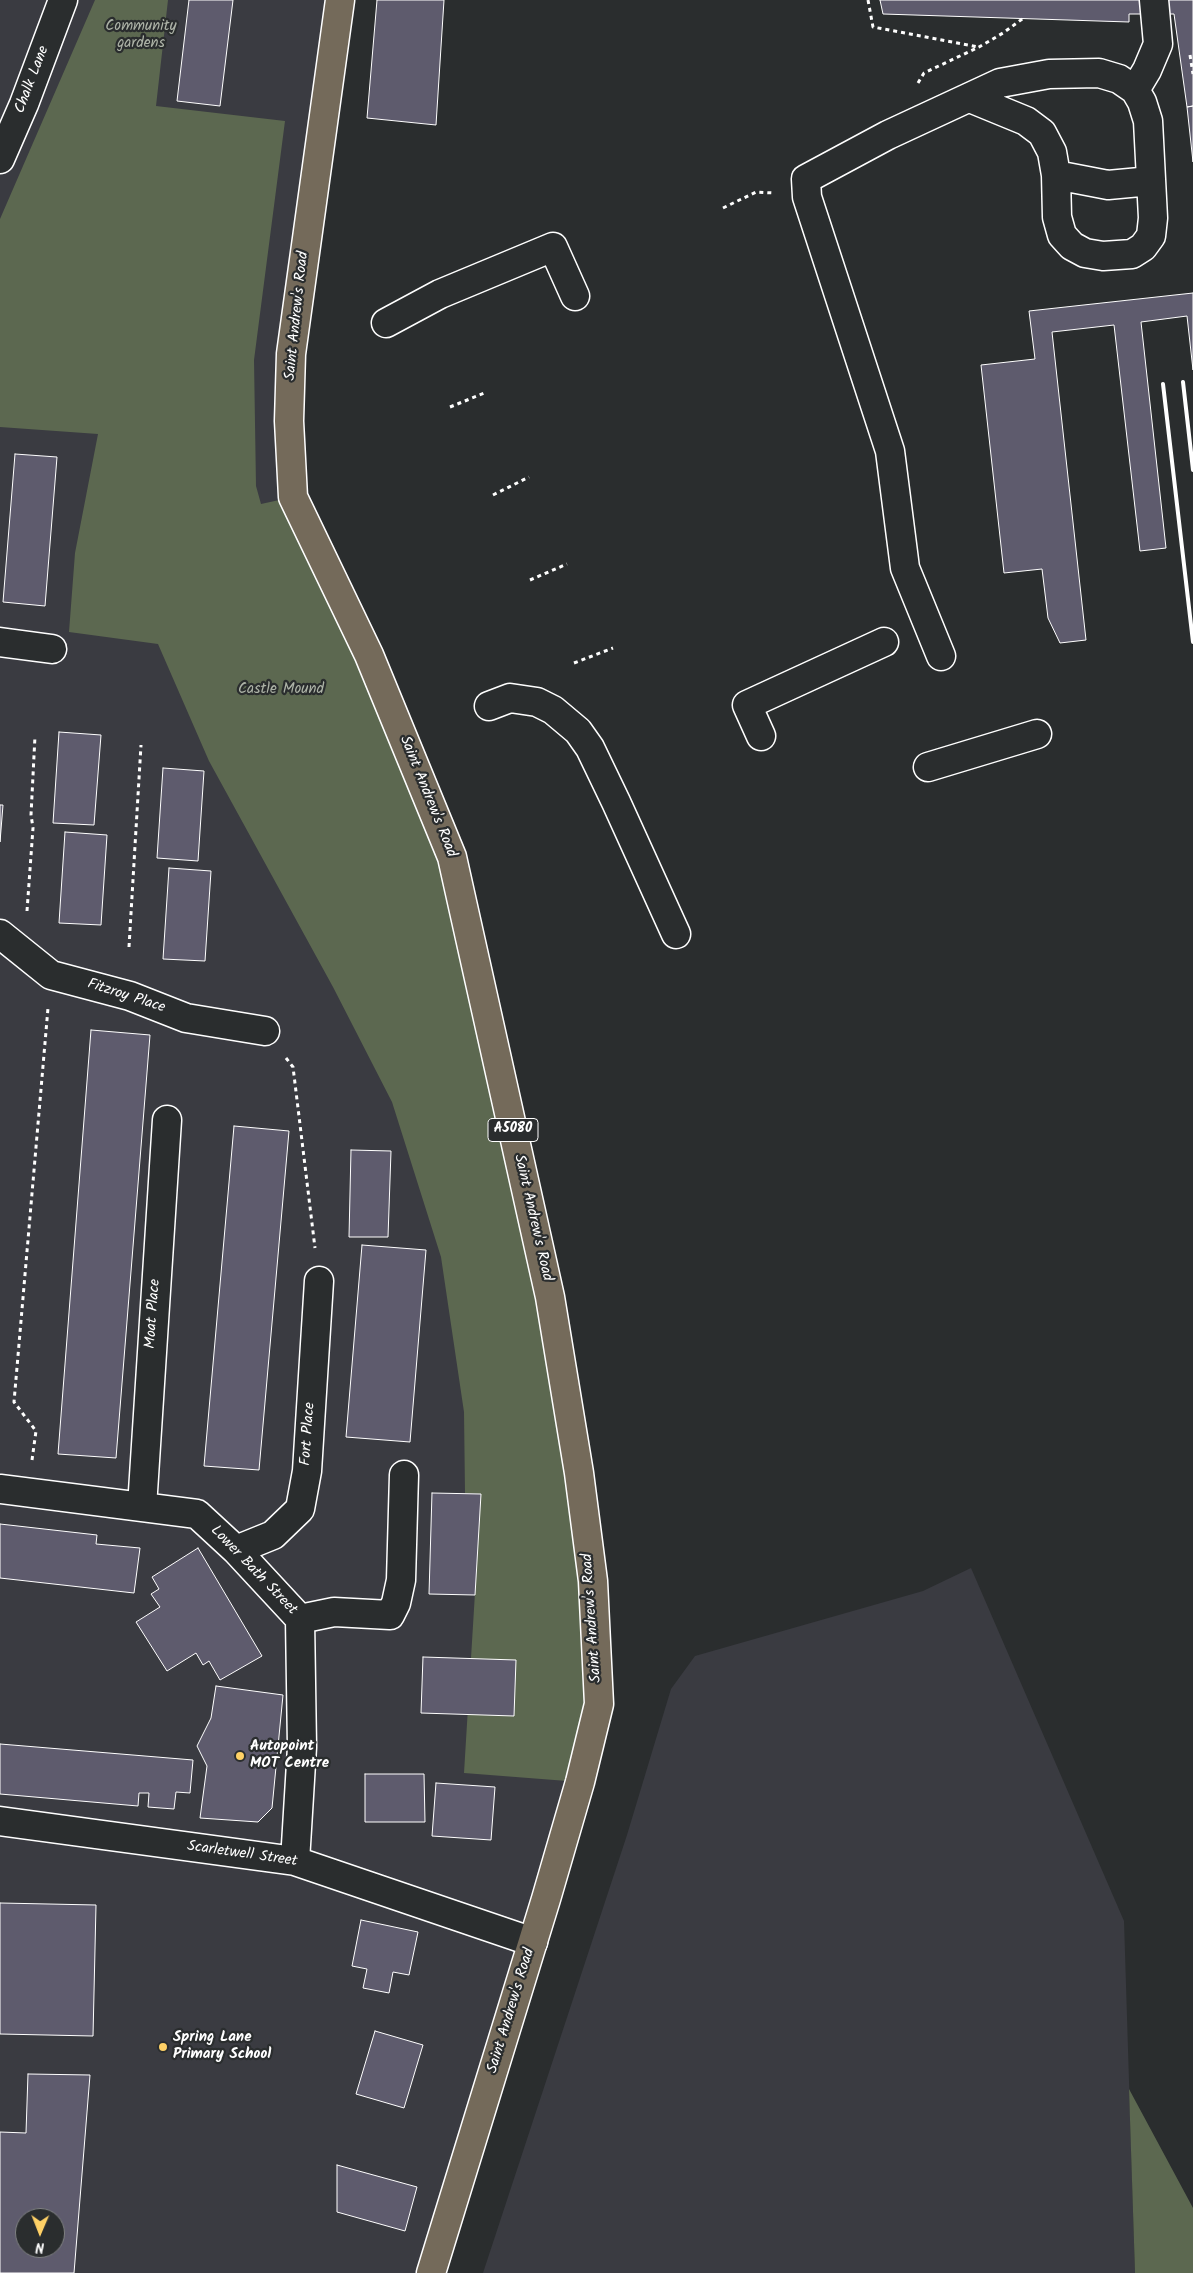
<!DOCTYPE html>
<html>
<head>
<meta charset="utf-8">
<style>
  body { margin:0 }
  #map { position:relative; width:1193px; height:2273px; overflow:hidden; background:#2a2d2e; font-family:Kalam,sans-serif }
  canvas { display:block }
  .north { position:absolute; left:15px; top:2208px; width:50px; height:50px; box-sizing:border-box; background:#2a2d2e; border:1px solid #7f8182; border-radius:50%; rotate:181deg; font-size:14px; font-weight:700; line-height:20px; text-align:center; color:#fff }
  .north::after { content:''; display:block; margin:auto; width:18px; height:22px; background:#ffd166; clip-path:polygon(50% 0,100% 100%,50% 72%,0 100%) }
</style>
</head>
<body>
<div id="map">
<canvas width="1193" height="2273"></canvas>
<div class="north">N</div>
</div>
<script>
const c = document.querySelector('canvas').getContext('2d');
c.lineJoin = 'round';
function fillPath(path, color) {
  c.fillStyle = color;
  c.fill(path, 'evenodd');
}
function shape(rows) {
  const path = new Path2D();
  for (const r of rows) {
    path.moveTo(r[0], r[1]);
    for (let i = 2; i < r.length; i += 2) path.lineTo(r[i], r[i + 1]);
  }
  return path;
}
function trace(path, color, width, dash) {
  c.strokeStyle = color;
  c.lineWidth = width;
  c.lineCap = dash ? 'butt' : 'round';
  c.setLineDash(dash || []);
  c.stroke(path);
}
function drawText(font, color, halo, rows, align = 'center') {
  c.font = font + ' Kalam,sans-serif';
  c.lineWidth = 4.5;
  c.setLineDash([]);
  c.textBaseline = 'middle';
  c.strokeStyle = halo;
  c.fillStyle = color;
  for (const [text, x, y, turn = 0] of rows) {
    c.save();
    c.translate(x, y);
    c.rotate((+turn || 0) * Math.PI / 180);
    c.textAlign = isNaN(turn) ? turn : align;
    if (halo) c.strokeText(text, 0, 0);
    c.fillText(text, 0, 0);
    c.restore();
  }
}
fillPath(shape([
  [0,0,340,0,300,285,293,497,593,1728,431,2273,0,2273],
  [25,2218,55,2218,55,2248,25,2248],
  [971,1568,1124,1921,1135,2273,483,2273,627,1835,671,1689,695,1656,923,1591]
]), '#3a3b41');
fillPath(shape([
  [95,0,168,0,156,106,285,121,254,360,256,486,261,504,293,497,452,857,537,1240,599,1704,580,1782,464,1773,481,1494,465,1493,464,1412,441,1257,392,1102,333,987,209,761,158,644,69,632,75,553,98,434,0,427,0,219],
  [1129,2089,1193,2208,1193,2273,1135,2273]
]), '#5c6850');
const building = shape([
  [189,0,233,0,220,106,177,101,189,0],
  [377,0,444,0,436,125,367,118,377,0],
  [880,0,1193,0,1193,106,1187,107,1174,14,1129,14,1129,22,883,14,880,0],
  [1193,106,1193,162,1187,107,1193,106],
  [1193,293,1193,370,1187,316,1141,322,1166,548,1140,551,1114,325,1052,332,1086,640,1060,643,1048,618,1042,569,1004,573,981,365,1035,359,1029,311,1193,293],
  [15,454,57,457,45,606,3,602,15,454],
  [59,732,101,735,94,825,53,823,59,732],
  [163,768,204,771,198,861,157,858,163,768],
  [0,805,3,805,0,842,0,805],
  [65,832,107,835,101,925,59,923,65,832],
  [169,868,211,871,205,961,163,959,169,868],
  [91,1030,150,1035,116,1458,58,1454,91,1030],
  [234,1126,289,1131,259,1470,204,1466,234,1126],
  [351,1150,391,1151,388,1237,349,1237,351,1150],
  [362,1245,426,1250,410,1442,346,1437,362,1245],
  [432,1493,481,1494,475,1595,429,1594,432,1493],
  [0,1524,97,1535,96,1544,140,1548,134,1593,0,1578,0,1524],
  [198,1548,262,1656,220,1680,209,1661,203,1665,196,1653,167,1671,136,1622,160,1607,151,1594,159,1589,152,1577,198,1548],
  [423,1657,516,1660,514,1716,421,1713,423,1657],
  [216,1686,283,1695,272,1808,258,1822,200,1818,207,1766,197,1746,211,1718,216,1686],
  [0,1744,193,1760,190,1793,176,1792,174,1809,148,1807,149,1793,139,1793,138,1806,0,1794,0,1744],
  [365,1774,424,1774,425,1822,365,1822,365,1774],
  [436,1783,495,1787,491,1840,432,1836,436,1783],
  [0,1903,96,1905,93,2036,0,2034,0,1903],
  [361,1920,418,1932,409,1975,393,1972,389,1993,363,1988,367,1969,352,1966,361,1920],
  [375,2031,423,2045,404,2108,356,2094,375,2031],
  [28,2074,90,2075,74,2273,0,2273,0,2132,26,2133,28,2074],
  [25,2218,55,2218,55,2248,25,2248,25,2218],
  [337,2165,417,2187,405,2231,337,2212,337,2165]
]);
fillPath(building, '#5e5b6d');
trace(building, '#fff', 1);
const minor = shape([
  [1135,90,1147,70,1158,44,1154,0],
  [0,159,24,104,63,0],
  [1056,175,1108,185,1151,181],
  [386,323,440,294,553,247,575,296],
  [0,642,52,649],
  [941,656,905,568,890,451,807,197,806,179,888,135,1000,83,1049,74,1099,73,1119,79,1135,90,1142,102,1148,121,1153,218,1151,236,1143,247,1132,254,1103,256,1085,253,1072,246,1062,235,1057,217,1056,175,1052,152,1042,133,1026,121,970,98],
  [489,706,510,698,537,702,553,710,578,731,590,748,616,802,676,934],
  [761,736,747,705,884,642],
  [928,767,1037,734],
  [0,934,51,975,130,996,186,1018,265,1031],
  [0,1489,197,1514,236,1550,300,1619,302,1747,295,1861],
  [142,1507,167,1120],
  [236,1550,273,1535,300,1509,307,1471,319,1281],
  [300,1619,334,1612,390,1615,396,1603,401,1580,404,1475],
  [0,1821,295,1861,533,1942]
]);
const major = shape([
  [340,0,291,354,289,421,293,497,369,655,452,857,550,1297,579,1473,593,1581,599,1704,580,1782,546,1899,431,2273]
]);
trace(minor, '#fff', 31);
trace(major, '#fff', 31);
trace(shape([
  [868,0,873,27,978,47],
  [1190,55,1193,74],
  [918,83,924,73,979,47,1003,33,1025,17],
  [723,208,756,192,774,193],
  [450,407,487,392],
  [493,495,529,477],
  [530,580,567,564],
  [574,663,613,648],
  [27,911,33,828,31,815,35,736],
  [129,947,141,745],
  [286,1058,293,1067,315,1248],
  [32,1460,36,1431,14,1402,48,1008]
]), '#fff', 3, [4, 4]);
trace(minor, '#2a2d2e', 28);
trace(major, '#746a5a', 28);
trace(shape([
  [1183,382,1193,470],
  [1163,384,1193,642]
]), '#fff', 4);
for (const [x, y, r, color] of [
  [240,1756,5,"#ffd166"],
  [163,2047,5,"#ffd166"]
]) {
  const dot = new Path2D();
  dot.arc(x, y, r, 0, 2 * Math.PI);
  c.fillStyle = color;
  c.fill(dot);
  trace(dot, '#2a2d2e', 2);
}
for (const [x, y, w] of [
  [513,1130,50]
]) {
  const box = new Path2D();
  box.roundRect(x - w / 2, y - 11.5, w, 23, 4);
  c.fillStyle = '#2a2d2e';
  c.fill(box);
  trace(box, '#fff', 1);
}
drawText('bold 14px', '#fff', null, [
  ["A5080",513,1130]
]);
drawText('15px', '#aeb4a8', '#2a2d2e', [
  ["Community",141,27],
  ["gardens",141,44],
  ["Castle Mound",281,690]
]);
drawText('15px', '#fff', '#2a2d2e', [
  ["Chalk Lane",33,80,-69],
  ["Saint Andrew's Road",298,316,-84],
  ["Saint Andrew's Road",427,797,68],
  ["Fitzroy Place",126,997,18],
  ["Saint Andrew's Road",532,1218,77],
  ["Moat Place",154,1314,-86],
  ["Fort Place",309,1434,-86],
  ["Lower Bath Street",253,1571,46],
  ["Saint Andrew's Road",593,1618,-94],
  ["Scarletwell Street",242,1855,8],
  ["Saint Andrew's Road",512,2011,-73]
]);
drawText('bold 15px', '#fff', '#2a2d2e', [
  ["Autopoint",250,1747],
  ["MOT Centre",250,1764],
  ["Spring Lane",173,2038],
  ["Primary School",173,2055]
], 'left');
</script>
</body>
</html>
